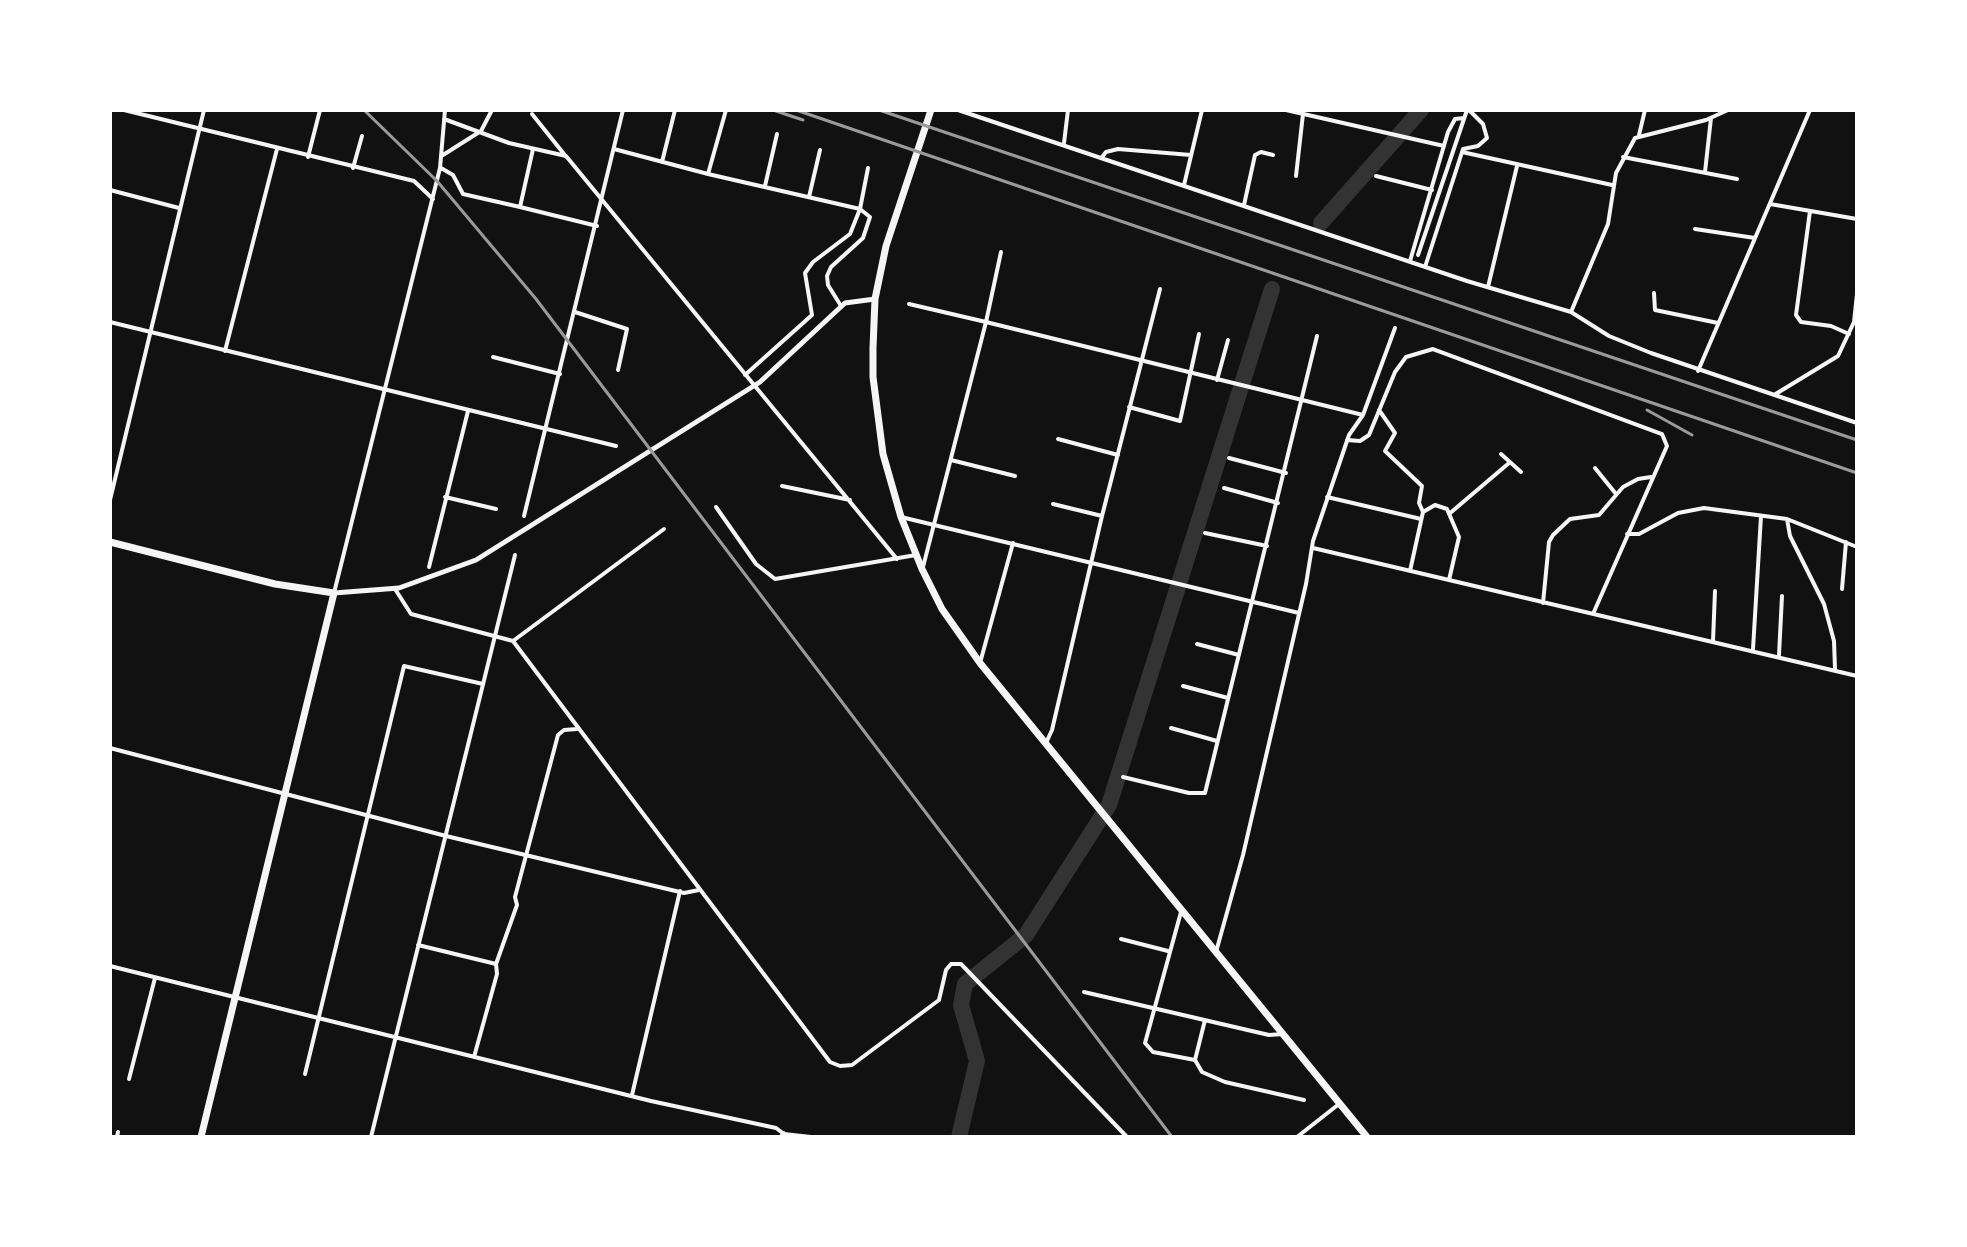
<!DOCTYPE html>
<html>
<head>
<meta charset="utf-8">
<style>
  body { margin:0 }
  #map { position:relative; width:1967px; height:1247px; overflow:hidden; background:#111; font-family:"Source Sans 3",sans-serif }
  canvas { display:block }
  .frame { position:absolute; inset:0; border:112px solid #fff; pointer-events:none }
</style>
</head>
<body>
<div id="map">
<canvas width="1967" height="1247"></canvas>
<div class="frame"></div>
</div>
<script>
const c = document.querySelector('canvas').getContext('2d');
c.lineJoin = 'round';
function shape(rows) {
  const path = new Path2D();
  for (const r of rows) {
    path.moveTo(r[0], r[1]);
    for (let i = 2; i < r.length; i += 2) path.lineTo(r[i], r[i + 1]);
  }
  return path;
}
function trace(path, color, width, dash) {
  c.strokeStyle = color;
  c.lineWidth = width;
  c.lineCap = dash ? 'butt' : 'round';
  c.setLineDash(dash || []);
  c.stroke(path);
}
trace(shape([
  [1321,223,1421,110],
  [959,1137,977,1061,961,1005,965,984,1026,935,1109,805,1272,289]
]), '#333', 16);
trace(shape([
  [124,110,414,181,433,199],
  [958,110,1467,281,1571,312,1609,336,1651,353,1857,423],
  [1286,110,1444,146],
  [532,114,564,154],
  [444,119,509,143,566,156,897,559],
  [1639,135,1645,110],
  [1064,143,1068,110],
  [533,149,520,207,597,226],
  [614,149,708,174,726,110],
  [1462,152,1612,185],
  [443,155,481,131,492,110],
  [308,157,320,110],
  [1102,157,1106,152,1118,149,1191,155],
  [1623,157,1737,179],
  [662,162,675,110],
  [353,168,362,136],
  [441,168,453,175,463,194,520,207],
  [1705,172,1711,118],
  [708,174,860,209,868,168],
  [1296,176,1303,114],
  [1376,176,1432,190],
  [1184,185,1202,110],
  [765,186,777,134],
  [110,190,179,208],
  [809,197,820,150],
  [1770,204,1857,219],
  [1244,205,1255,155,1261,152,1273,155],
  [1810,211,1796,315,1801,322,1831,326,1849,334],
  [1695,229,1755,238],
  [1418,255,1467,110],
  [1410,261,1448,132,1455,119,1464,118],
  [1425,267,1463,149,1478,146,1487,138,1483,124,1469,110],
  [1488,287,1517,166],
  [1654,293,1655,310,1718,323],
  [909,304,986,322,1001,252],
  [575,312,627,329,618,370],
  [1571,312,1608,224,1616,173,1635,138,1706,120,1728,110],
  [110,322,616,446],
  [225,351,277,149],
  [493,357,560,374],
  [1698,371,1810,110],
  [745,375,812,315,805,273,813,262,850,234,860,209,870,217,863,238,831,267,827,276,828,285,841,306],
  [1217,380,1228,340],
  [1774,395,1838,356,1854,322,1857,294],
  [1129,407,1180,421,1199,334],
  [1379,410,1395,433,1385,451,1422,486,1419,503,1423,512],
  [1058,439,1118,455],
  [1347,440,1360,441,1369,435,1395,372,1406,357,1433,349,1662,434,1667,446,1593,614],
  [1501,454,1521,472],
  [1229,458,1286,473],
  [951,460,1015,476],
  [1595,468,1616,494],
  [782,486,850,500],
  [1224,488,1278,503],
  [445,497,496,509],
  [1327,497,1421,519],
  [110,500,204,110],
  [1053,504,1102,516],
  [716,507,756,564,775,579,916,555],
  [1449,514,1509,463],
  [524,516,623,110],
  [901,517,1299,613],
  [1787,519,1790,536,1824,604,1834,641,1835,669],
  [1205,533,1267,546],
  [1627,534,1639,534,1678,513,1704,508,1787,519,1857,547],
  [1313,548,1857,676],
  [429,567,468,411],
  [923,567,986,322,1363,415],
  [1410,571,1423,512,1435,505,1447,509,1459,537,1449,580],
  [395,589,411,614,513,641,664,529],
  [1842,589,1846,542],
  [334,593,440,168,445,110],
  [1543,603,1549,542,1553,535,1570,519,1599,515,1623,487,1638,479,1651,477],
  [513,641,830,1062,840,1066,852,1065,939,1000,946,970,951,964,961,964,1127,1137],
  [1713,641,1715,591],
  [1197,644,1239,655],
  [1753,649,1761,516],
  [1779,655,1782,596],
  [980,663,1013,543],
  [1183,686,1228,698],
  [1171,728,1217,741],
  [1046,743,1052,730,1102,516,1160,289],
  [110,748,446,836,684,893,699,890],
  [1123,777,1189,793,1205,793,1317,336],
  [1181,912,1145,1043,1153,1052,1195,1060],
  [1121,939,1168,951],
  [418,945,496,964,497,974,474,1057],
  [1216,952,1243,855,1306,584,1313,541,1349,435,1363,415,1395,328],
  [496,964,517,905,515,897,558,735,564,730,577,729],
  [110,966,651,1101,776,1128,784,1134,811,1137],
  [1084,992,1269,1035,1283,1034],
  [1205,1020,1195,1060,1202,1072,1225,1082,1304,1100],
  [305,1074,404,666,483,684],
  [129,1079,155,978],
  [632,1095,680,891],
  [117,1137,118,1132],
  [371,1137,515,555],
  [460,1137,473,1137],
  [1297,1137,1339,1104]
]), '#f5f5f5', 4);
trace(shape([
  [334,593,399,588,476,560,760,382,845,303,875,299],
  [781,1137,784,1134]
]), '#f5f5f5', 5);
trace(shape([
  [110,542,275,584,334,593,201,1137]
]), '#f5f5f5', 7);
trace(shape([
  [931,110,886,246,875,299,873,348,873,377,883,454,901,517,922,569,942,609,980,663,1367,1137]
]), '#f5f5f5', 7);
trace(shape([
  [364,110,437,181,536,299,1172,1137],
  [773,110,803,120],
  [796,110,1857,473],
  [879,110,1857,440],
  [1647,410,1692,435]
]), '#9a9a9a', 3);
</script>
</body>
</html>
